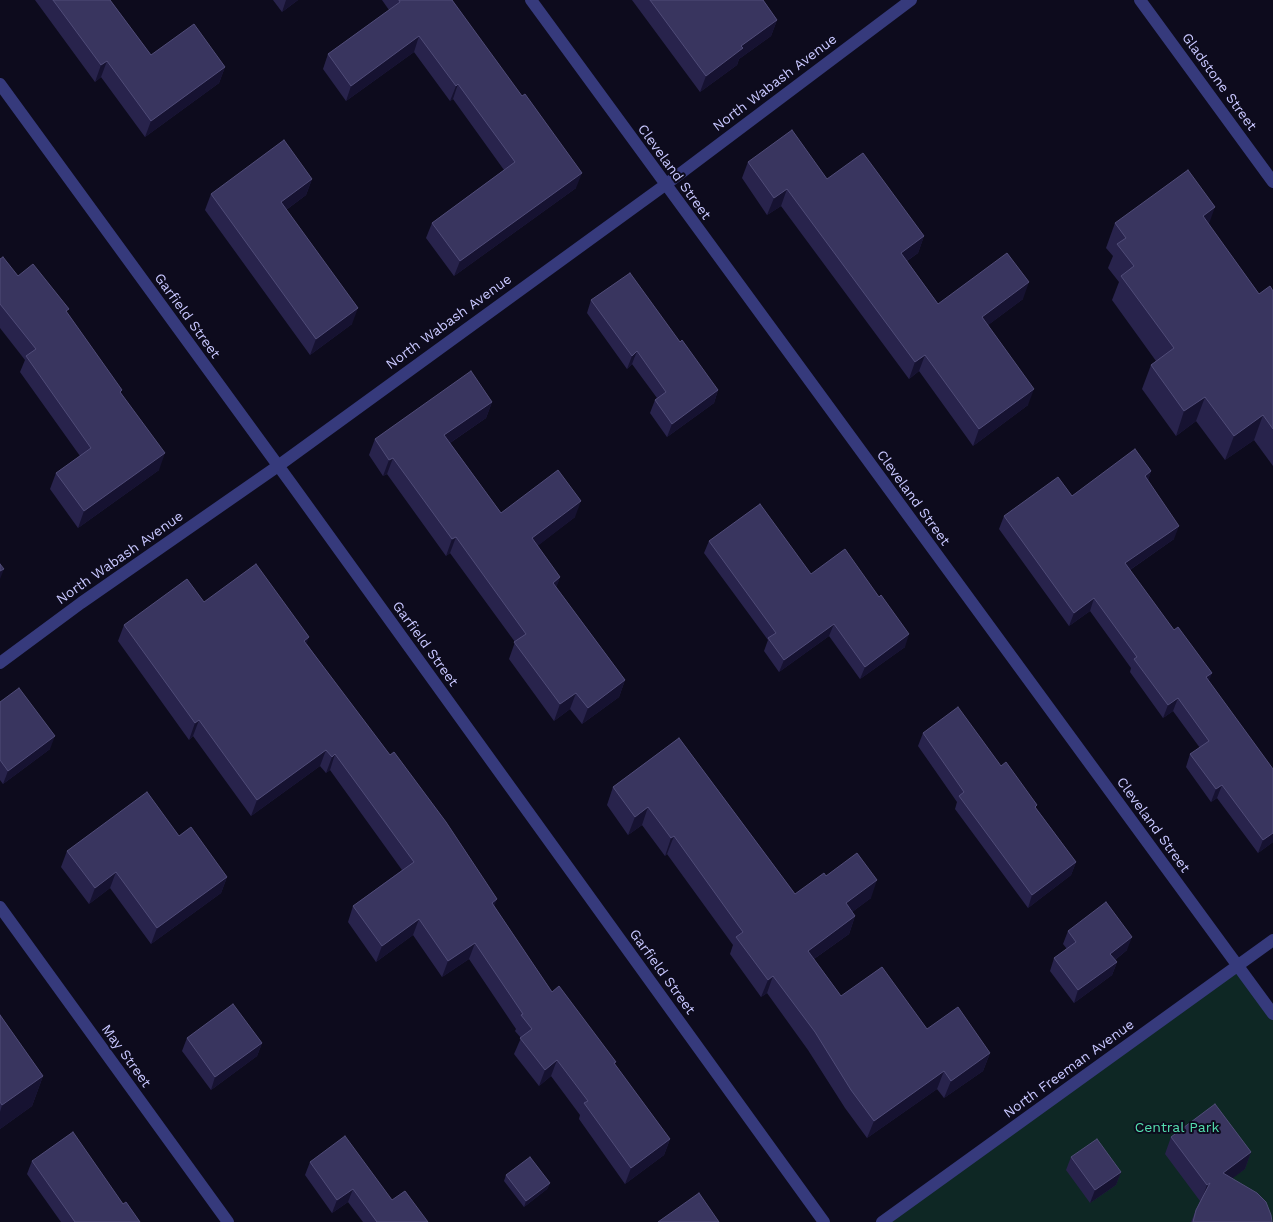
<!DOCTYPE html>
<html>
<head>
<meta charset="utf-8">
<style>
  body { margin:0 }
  canvas { display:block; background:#0d0b1d }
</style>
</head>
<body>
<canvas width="1273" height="1222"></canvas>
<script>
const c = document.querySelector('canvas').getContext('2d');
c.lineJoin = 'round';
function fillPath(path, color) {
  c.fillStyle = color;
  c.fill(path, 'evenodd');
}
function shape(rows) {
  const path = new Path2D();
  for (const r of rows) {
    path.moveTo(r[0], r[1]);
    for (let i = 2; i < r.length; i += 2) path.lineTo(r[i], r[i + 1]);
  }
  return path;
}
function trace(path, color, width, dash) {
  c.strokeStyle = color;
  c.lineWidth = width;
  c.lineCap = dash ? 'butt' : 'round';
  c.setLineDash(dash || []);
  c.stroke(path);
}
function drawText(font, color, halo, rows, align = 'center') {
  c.font = font + ' "Work Sans",sans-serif';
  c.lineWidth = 4;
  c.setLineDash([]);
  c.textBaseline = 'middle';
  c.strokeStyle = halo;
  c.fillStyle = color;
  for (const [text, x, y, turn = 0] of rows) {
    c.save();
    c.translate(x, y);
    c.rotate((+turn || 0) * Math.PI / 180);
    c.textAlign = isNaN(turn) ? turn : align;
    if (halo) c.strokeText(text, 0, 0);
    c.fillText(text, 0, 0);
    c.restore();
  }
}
fillPath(shape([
  [1238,966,1273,1014,1273,1222,888,1222]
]), '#0e2724');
trace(shape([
  [531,0,1273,1014],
  [1140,0,1273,182],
  [0,84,293,486,824,1222],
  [0,663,81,603,278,466,665,185,911,0],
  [0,907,228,1222],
  [882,1222,1273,940]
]), '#363a7c', 12);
fillPath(shape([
  [35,0,110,0,151,55,225,67,219,83,145,137,101,77,95,82],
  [273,0,298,0,282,12],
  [382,0,452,0,576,188,454,276,426,238,432,223,504,170,453,99,450,101,414,52,346,101,323,69,328,54,389,10],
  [632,0,763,0,777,20,771,36,739,59,737,65,700,92],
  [748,162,827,179,924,236,918,253,907,261,938,304,1023,299,988,325,1028,405,973,446,919,371,909,379,781,206,767,215,742,178],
  [312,179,306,195,286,210,352,324,310,355,205,210,211,194],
  [1115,223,1209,225,1259,294,1273,291,1273,466,1254,440,1225,460,1196,421,1176,436,1142,389,1151,365,1156,361,1112,300,1119,282,1108,268,1113,256,1106,248],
  [0,259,18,276,67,313,121,393,159,470,78,528,50,489,56,473,80,456,20,372,25,360,0,328],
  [591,300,680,342,718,390,714,403,667,437,650,413,655,400,657,398,632,364,627,369,587,313],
  [492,402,486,418,450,443,501,513,575,517,537,546,560,577,556,587,625,680,619,697,582,724,570,709,554,721,509,659,515,642,450,553,446,556,387,474,383,476,369,455,375,439],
  [1151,471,1148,480,1174,539,1130,570,1209,681,1273,842,1258,853,1217,798,1211,802,1186,767,1190,754,1200,748,1173,711,1163,718,1130,672,1131,668,1090,611,1069,626,999,529,1004,516],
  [709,541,811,574,905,647,860,679,829,636,779,672,764,651,768,640,704,553],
  [204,602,307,644,494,906,552,992,615,1065,670,1139,664,1155,625,1184,579,1119,580,1115,551,1076,539,1086,514,1054,521,1038,515,1031,516,1029,469,959,442,977,413,935,376,962,348,922,353,906,402,870,330,770,326,773,320,766,251,816,193,736,189,740,118,641,124,625],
  [0,702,50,749,3,784,0,780],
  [923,733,1001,766,1036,808,1076,862,1071,875,1028,908,955,809,957,802,918,746],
  [679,738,795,894,826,876,871,898,852,912,855,916,849,934,814,959,841,996,990,1053,983,1071,944,1098,937,1089,867,1138,845,1108,808,1050,767,993,761,997,730,954,733,945,667,854,665,856,642,825,628,835,607,805,613,787],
  [67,851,227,877,221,893,151,944,110,888,89,904,61,867],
  [1068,931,1127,950,1115,960,1117,962,1112,975,1074,1003,1050,971,1054,958,1067,949,1063,944],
  [0,1015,43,1076,32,1106,0,1129],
  [187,1038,262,1043,257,1056,211,1090,182,1051],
  [1171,1137,1251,1152,1245,1169,1232,1178,1272,1222,1191,1222,1196,1210,1200,1201,1165,1154],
  [1071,1157,1121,1172,1116,1185,1090,1203,1066,1170],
  [32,1161,123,1204,140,1222,61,1222,27,1174],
  [310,1162,392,1200,428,1222,363,1222,348,1202,332,1213,305,1175],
  [506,1175,550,1183,547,1189,524,1207,504,1181]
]), '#28234c');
fillPath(shape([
  [286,0,298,0,282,12],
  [777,20,771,36,739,59,737,65,700,92,706,76,741,46],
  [419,36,414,52,346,101,351,86],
  [107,61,101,77,95,82,101,65],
  [225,67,219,83,145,137,151,121],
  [458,84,453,99,450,101,456,86],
  [582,173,576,188,454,276,460,261],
  [312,179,306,195,275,218,281,202],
  [787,189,781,206,767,215,774,198],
  [1215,207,1206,232,1203,216],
  [924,236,918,253,895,269,901,253],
  [1029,282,1023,299,976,334,982,317],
  [358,308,352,324,310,355,316,339],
  [637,351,632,364,627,369,632,356],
  [925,355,919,371,909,379,915,362],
  [1034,389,1028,405,973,446,979,429],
  [718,390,714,403,667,437,672,424],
  [1205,397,1196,421,1176,436,1184,411],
  [492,402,486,418,438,451,444,435],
  [1263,415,1254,440,1225,460,1234,436],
  [165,453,159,470,78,528,84,511],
  [393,458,387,474,383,476,389,460],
  [1151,471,1147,484,1145,476],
  [581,501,575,517,526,555,532,538],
  [1179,526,1174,539,1121,576,1125,563],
  [456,537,450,553,446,556,452,539],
  [4,569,0,579,0,571],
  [560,577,554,594,553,583],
  [1094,598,1090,611,1069,626,1074,613],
  [834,624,829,636,779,672,784,660],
  [909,634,905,647,860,679,865,667],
  [309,637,303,653,304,641],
  [1212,673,1207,686,1206,677],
  [625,680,619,697,582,724,588,708],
  [576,693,570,709,554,721,560,704],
  [1178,698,1173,711,1163,718,1168,705],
  [199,720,193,736,189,740,195,723],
  [55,736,50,749,3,784,8,771],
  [326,750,320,766,251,816,257,800],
  [335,754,330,770,326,773,332,757],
  [1222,785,1217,798,1211,802,1216,789],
  [648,807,642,825,628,835,635,817],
  [1273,833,1273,842,1258,853,1263,840],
  [674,836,667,854,665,856,671,838],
  [1076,862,1071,875,1028,908,1032,895],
  [116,872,110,888,89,904,95,888],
  [227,877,221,893,151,944,157,928],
  [877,880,871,898,840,921,846,903],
  [497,899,491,915,492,903],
  [855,916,849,934,801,968,808,951],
  [419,919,413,935,376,962,382,946],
  [1132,937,1127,950,1106,967,1110,954],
  [475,943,469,959,442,977,448,961],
  [1117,962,1112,975,1074,1003,1078,990],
  [773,976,767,993,761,997,768,980],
  [262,1043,257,1056,211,1090,215,1077],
  [990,1053,983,1071,944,1098,951,1081],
  [557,1060,551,1076,539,1086,545,1070],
  [944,1071,937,1089,867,1138,874,1121],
  [43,1076,32,1106,0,1129,0,1112,2,1105],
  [670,1139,664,1155,625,1184,631,1168],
  [1251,1152,1245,1169,1217,1190,1223,1173],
  [1121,1172,1116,1185,1090,1203,1095,1190],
  [550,1183,547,1189,524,1207,526,1201],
  [1210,1183,1201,1202,1207,1185],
  [353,1189,348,1202,332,1213,337,1200]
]), '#161231');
const building = shape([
  [53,0,110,0,151,55,194,24,225,67,151,121,107,61,101,65,53,0],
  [399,0,452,0,522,96,525,94,582,173,460,261,432,223,515,162,458,84,456,86,419,36,351,86,328,54,400,2,399,0],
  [650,0,763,0,777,20,741,46,743,48,706,76,650,0],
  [792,130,827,179,863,153,924,236,901,253,938,304,1007,253,1029,282,982,317,1034,389,979,429,925,355,915,362,787,189,774,198,748,162,792,130],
  [284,140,312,179,281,202,358,308,316,339,211,194,284,140],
  [1188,170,1215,207,1203,216,1259,294,1270,286,1273,291,1273,429,1263,415,1234,436,1205,397,1184,411,1151,365,1174,348,1121,276,1134,266,1117,244,1126,238,1115,223,1188,170],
  [3,257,18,276,33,264,69,309,66,311,122,390,120,392,165,453,84,511,56,473,91,448,26,356,36,349,0,304,0,259,3,257],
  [630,273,680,342,682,340,718,390,672,424,655,400,666,392,637,351,632,356,591,300,630,273],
  [471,371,492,402,444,435,501,513,558,470,581,501,532,538,560,577,553,583,625,680,588,708,576,693,560,704,514,642,526,634,456,537,452,539,393,458,389,460,375,439,471,371],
  [1135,449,1151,471,1145,476,1179,526,1125,563,1174,630,1178,627,1212,673,1206,677,1273,769,1273,833,1263,840,1222,785,1216,789,1190,754,1209,741,1178,698,1168,705,1134,659,1137,657,1094,598,1074,613,1004,516,1058,477,1072,496,1135,449],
  [760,504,811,574,845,549,879,597,881,595,909,634,865,667,834,624,784,660,768,638,776,633,709,541,760,504],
  [0,564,4,569,0,571,0,564],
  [256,564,309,637,304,641,390,755,394,752,446,822,497,899,492,903,552,992,559,986,616,1062,614,1063,670,1139,631,1168,584,1103,588,1101,557,1060,545,1070,520,1038,532,1029,521,1015,523,1014,475,943,448,961,419,919,382,946,353,906,414,862,335,754,332,757,326,750,257,800,199,720,195,723,124,625,187,579,204,602,256,564],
  [19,688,55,736,8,771,0,760,0,702,19,688],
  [958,707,1001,766,1006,762,1037,805,1035,807,1076,862,1032,895,959,796,964,792,923,733,958,707],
  [679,738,795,894,824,873,826,876,857,853,877,880,846,903,855,916,808,951,841,996,882,967,927,1029,958,1007,990,1053,951,1081,944,1071,874,1121,851,1090,815,1032,773,976,768,980,736,937,743,932,674,836,671,838,648,807,635,817,613,787,679,738],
  [147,792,179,836,191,827,227,877,157,928,116,872,95,888,67,851,147,792],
  [1106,902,1132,937,1110,954,1117,962,1078,990,1054,958,1076,942,1068,931,1106,902],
  [233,1004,262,1043,215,1077,187,1038,233,1004],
  [0,1015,43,1076,2,1105,0,1102,0,1015],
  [1215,1104,1251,1152,1223,1173,1257,1193,1266,1202,1271,1215,1272,1222,1193,1222,1196,1210,1210,1183,1207,1185,1171,1137,1215,1104],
  [73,1132,123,1204,126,1202,140,1222,75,1222,32,1161,73,1132],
  [345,1136,392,1200,405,1191,428,1222,377,1222,353,1189,337,1200,310,1162,345,1136],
  [1097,1139,1121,1172,1095,1190,1071,1157,1097,1139],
  [530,1157,550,1183,526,1201,506,1175,530,1157],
  [699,1193,719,1222,658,1222,699,1193]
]);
fillPath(building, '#39355f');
trace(building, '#504c78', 1);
drawText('14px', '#c8c7ff', '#0d0b1d', [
  ["Gladstone Street",1219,82,54],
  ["North Wabash Avenue",775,83,-37],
  ["Cleveland Street",674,172,54],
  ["Garfield Street",187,316,54],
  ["North Wabash Avenue",449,322,-36],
  ["Cleveland Street",913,498,54],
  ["North Wabash Avenue",120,558,-35],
  ["Garfield Street",425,644,54],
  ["Cleveland Street",1153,825,54],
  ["Garfield Street",662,972,54],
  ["May Street",126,1056,54],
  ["North Freeman Avenue",1069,1069,-36]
]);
drawText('14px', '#54deae', '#0d0b1d', [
  ["Central Park",1177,1128]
]);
</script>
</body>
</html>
